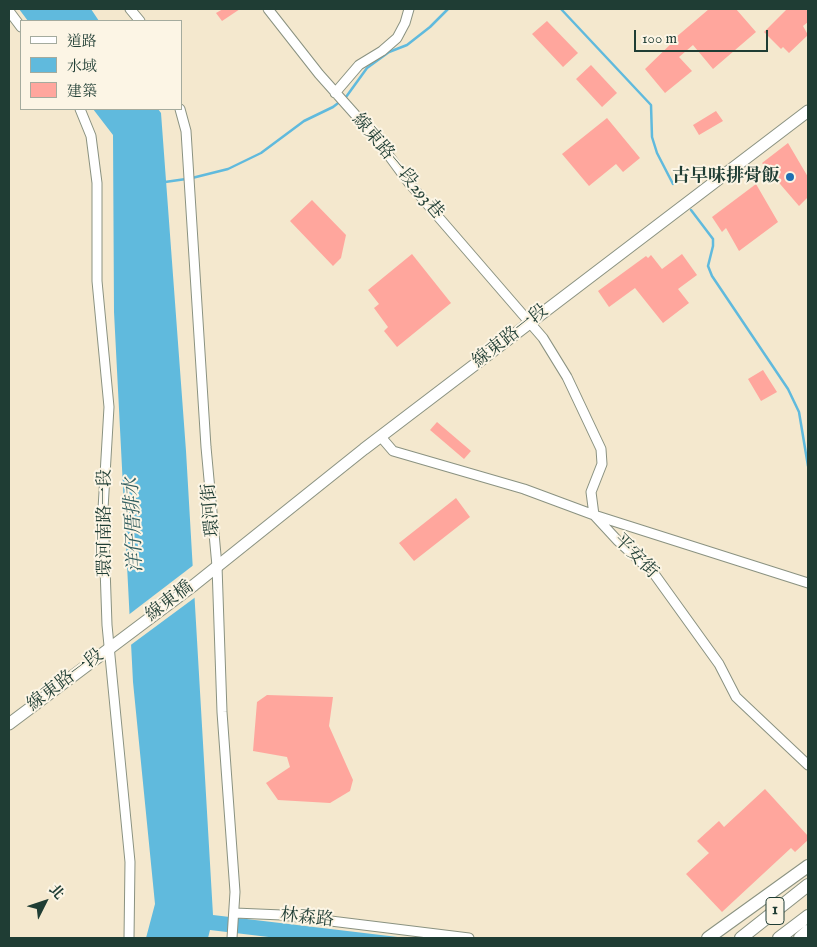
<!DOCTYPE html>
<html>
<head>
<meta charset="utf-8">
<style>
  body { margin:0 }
  #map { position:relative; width:817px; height:947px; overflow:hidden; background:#f4e8ce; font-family:"IM FELL English","Noto Serif TC",serif }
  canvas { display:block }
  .frame { position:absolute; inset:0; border:10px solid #1f3d34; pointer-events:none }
  .legend { position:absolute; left:20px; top:20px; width:162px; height:90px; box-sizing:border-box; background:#fcf5e5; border:1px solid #a4ab9e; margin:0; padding:6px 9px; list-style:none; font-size:15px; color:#1f3d34 }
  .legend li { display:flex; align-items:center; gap:10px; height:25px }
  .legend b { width:25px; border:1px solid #a4ab9e }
  .north { position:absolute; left:20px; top:877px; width:50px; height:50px; -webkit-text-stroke:4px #fcf5e5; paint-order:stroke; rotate:49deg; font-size:14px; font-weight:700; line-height:20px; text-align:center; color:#1f3d34 }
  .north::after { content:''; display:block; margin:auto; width:18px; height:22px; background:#1f3d34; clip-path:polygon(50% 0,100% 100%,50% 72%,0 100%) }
  .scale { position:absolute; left:634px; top:30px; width:134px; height:22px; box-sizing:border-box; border:2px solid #1f3d34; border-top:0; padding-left:6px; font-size:15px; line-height:18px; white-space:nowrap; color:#1f3d34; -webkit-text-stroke:4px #fcf5e5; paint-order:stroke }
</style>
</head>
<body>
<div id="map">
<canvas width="817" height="947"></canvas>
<div class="frame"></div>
<ul class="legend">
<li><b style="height:6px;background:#fff"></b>道路</li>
<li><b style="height:14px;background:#60badd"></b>水域</li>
<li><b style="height:14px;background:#ffa69d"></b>建築</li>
</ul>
<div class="north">北</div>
<div class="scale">100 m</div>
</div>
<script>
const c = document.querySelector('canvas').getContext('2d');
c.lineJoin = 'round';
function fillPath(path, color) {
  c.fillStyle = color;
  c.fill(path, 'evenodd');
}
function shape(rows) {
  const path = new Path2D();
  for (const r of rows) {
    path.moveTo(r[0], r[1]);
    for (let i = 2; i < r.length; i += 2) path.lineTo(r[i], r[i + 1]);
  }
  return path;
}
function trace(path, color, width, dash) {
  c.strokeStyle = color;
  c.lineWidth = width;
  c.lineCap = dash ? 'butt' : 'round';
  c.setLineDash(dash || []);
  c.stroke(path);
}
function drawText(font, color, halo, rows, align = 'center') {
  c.font = font + ' "IM FELL English","Noto Serif TC",serif';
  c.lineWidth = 4;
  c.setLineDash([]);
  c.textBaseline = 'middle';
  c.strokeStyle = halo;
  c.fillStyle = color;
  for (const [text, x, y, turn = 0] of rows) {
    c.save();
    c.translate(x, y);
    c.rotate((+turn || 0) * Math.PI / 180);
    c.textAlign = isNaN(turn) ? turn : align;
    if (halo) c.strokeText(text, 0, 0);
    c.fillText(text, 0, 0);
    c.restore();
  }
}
fillPath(shape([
  [19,9,91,9,99,21,28,21],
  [93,109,158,109,161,113,186,451,213,915,406,938,277,938,210,930,208,938,146,938,155,904,133,682,114,312,113,135]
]), '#60badd');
fillPath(shape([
  [195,564,197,596,128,647,127,616]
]), '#f4e8ce');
trace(shape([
  [561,9,651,105,652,137,657,153,673,184],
  [192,178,228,169,261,153,304,121,333,107,346,97,367,68,389,52,407,45,430,27,448,9],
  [165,182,186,179],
  [691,210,713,239,713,246,708,266,712,276,788,389,799,412,808,466]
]), '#60badd', 2.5);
fillPath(shape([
  [223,9,240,9,222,21,216,13],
  [709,9,736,9,756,32,713,69,693,45,679,57,692,71,665,93,645,69,676,39,675,38],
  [787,9,808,9,808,22,803,26,808,35,789,53,783,47,781,49,764,32],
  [547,21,578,53,563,67,532,34],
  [591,65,617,93,602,107,576,79],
  [716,111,723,121,699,135,693,125],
  [607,118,640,158,623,172,616,164,589,186,562,154],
  [788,143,808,177,808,197,799,206,762,163],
  [756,184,778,222,739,251,726,228,722,232,712,217],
  [312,200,346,235,341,258,333,266,290,221],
  [412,254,451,303,397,347,384,331,388,327,374,308,379,304,368,290],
  [682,254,697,275,678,289,689,303,663,323,635,288,609,307,598,291,646,256,648,258,651,255,662,269],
  [763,370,777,392,761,401,748,379],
  [437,422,471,451,464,459,430,430],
  [456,498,470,517,414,561,399,543],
  [267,695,333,697,329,726,353,780,350,791,330,803,278,800,266,783,290,767,287,757,253,751,257,702],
  [765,789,808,836,808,840,795,852,791,848,722,912,686,874,709,853,697,841,719,821,724,827]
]), '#ffa69d');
const minor = shape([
  [130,9,140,21],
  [268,9,319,74,376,138,409,183,543,338,567,377,601,449,602,464,591,492,594,515,618,541,655,575,719,664,736,697,808,765],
  [9,11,21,27],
  [335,93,359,65,382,51,397,38,405,23,409,9],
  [80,109,91,136,97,183,97,281,109,407,103,509,107,625,130,862,129,938],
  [180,109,186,131,206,447,217,566,222,712,235,892,232,938],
  [381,437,393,451,524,489,594,515,808,583],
  [235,913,282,915,469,938]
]);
const major = shape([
  [9,724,194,585,364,449,808,111]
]);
const highway = shape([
  [708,938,808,866],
  [741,938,808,885],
  [779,938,808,916],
  [800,938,808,931]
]);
trace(minor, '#8a9281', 11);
trace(major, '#8a9281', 13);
trace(highway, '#8a9281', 14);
trace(minor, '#fff', 9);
trace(major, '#fff', 11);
trace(highway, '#fff', 12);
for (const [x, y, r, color] of [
  [790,177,5,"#1f6fb2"]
]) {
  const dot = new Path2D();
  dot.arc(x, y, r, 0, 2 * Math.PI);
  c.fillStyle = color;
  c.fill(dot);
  trace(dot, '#fcf5e5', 2);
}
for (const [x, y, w] of [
  [775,911,18]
]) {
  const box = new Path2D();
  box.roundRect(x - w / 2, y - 13.5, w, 27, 4);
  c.fillStyle = '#fcf5e5';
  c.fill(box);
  trace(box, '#1f3d34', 1);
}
drawText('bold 16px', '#1f3d34', null, [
  ["1",775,911]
]);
drawText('18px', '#1f3d34', '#fcf5e5', [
  ["線東路一段293巷",397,167,50],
  ["線東路一段",511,337,-38],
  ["環河街",212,510,-95],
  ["環河南路一段",106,523,-90],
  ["平安街",635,557,45],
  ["線東橋",170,602,-37],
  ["線東路一段",66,681,-37],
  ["林森路",307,919,6]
]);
drawText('bold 18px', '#1f3d34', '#fcf5e5', [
  ["古早味排骨飯",780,177]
], 'right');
drawText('italic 19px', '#2f5c5e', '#fcf5e5', [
  ["洋仔厝排水",135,525,-93]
]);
</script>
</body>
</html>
